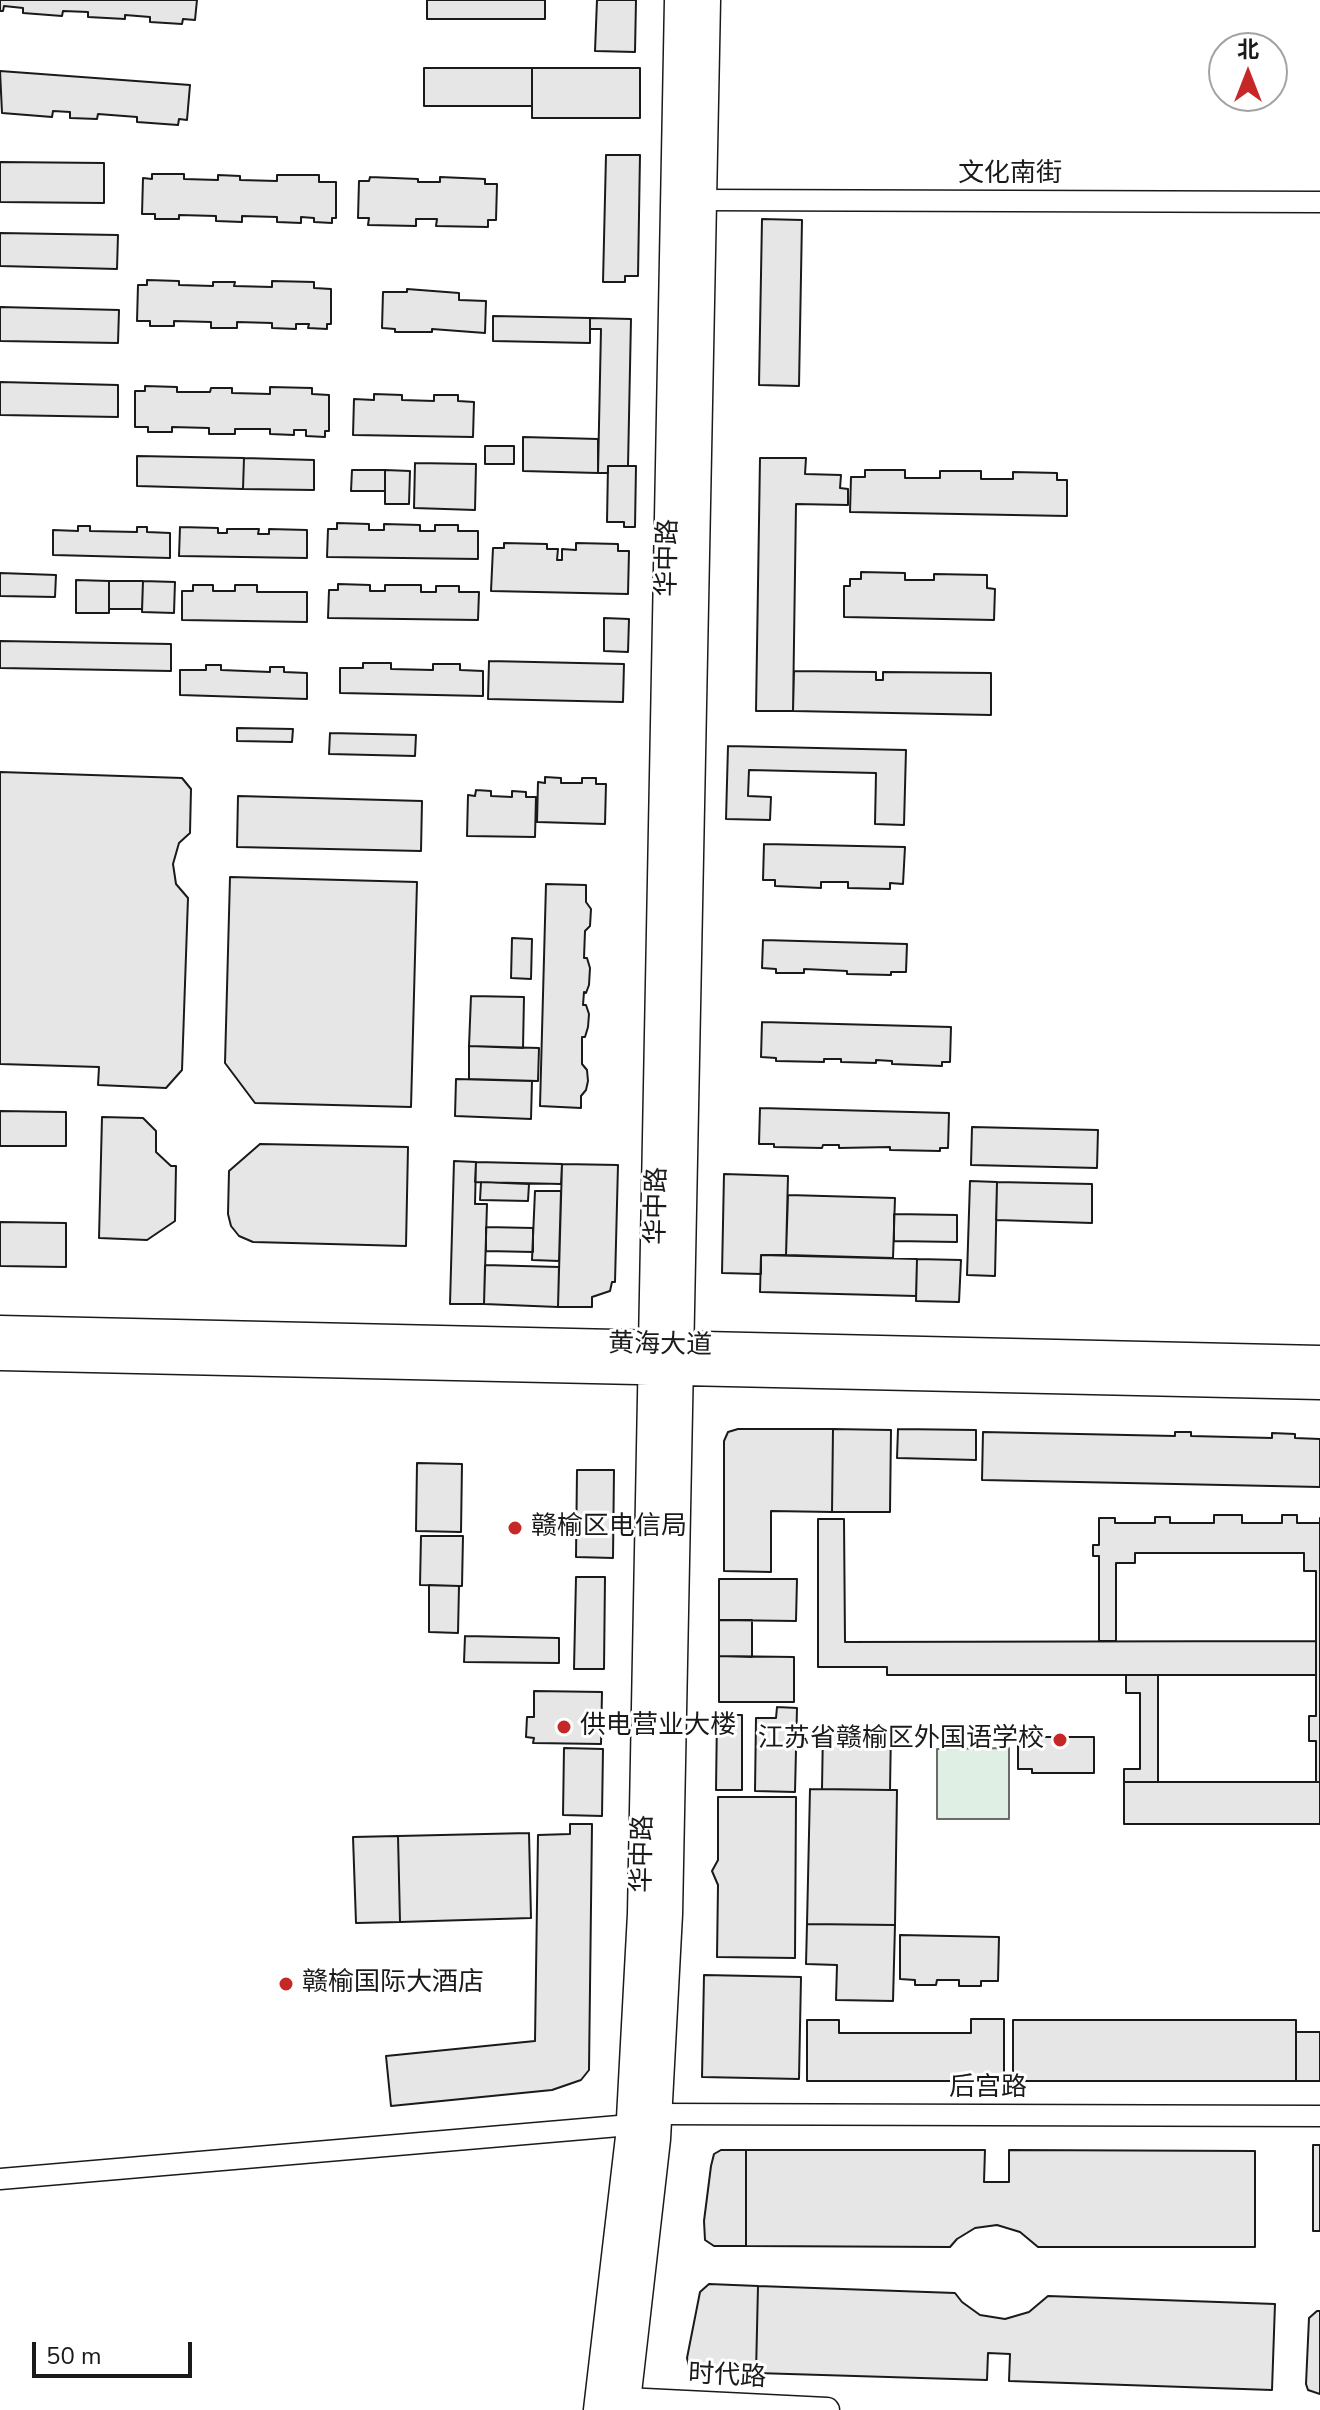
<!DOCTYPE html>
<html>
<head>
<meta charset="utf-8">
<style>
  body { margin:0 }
  #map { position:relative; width:1320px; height:2410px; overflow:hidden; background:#fff; font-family:"Nunito Sans","Noto Sans SC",sans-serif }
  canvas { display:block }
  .north { position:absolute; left:1208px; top:32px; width:80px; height:80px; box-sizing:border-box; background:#fff; border:2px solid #a3a3a3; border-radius:50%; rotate:0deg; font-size:22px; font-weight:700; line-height:32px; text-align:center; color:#1a1a1a }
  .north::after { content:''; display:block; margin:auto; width:28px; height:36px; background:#c62828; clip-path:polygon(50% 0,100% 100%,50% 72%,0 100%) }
  .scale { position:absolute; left:32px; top:2342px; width:160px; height:36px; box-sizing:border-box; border:4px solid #1a1a1a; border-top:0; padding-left:10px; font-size:24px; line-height:28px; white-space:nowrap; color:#1a1a1a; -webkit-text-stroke:6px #fff; paint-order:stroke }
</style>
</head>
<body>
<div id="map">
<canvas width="1320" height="2410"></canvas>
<div class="north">北</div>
<div class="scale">50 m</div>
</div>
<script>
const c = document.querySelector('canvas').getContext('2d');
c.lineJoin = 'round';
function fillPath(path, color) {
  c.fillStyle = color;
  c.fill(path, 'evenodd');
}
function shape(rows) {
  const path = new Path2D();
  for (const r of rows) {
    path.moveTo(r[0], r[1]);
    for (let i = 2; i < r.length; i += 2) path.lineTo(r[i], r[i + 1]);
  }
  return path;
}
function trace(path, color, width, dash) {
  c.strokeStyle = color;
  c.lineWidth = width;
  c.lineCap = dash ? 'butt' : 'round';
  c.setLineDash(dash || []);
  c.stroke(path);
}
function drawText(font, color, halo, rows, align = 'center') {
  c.font = font + ' "Nunito Sans","Noto Sans SC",sans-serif';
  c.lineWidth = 6;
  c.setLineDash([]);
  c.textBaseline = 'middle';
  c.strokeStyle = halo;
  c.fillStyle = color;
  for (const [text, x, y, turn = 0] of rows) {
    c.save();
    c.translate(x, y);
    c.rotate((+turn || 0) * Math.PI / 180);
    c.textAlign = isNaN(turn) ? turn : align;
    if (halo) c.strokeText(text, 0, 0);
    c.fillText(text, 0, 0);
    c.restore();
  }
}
const green = shape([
  [1009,1748,1009,1819,937,1819,937,1749,1009,1748]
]);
fillPath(green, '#e0efe3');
trace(green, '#6a6a6a', 2);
const building = shape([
  [0,0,197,0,195,20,183,19,182,24,150,22,150,17,125,15,125,19,88,17,88,12,63,11,62,16,23,13,23,8,4,6,3,11,0,11,0,0],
  [427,0,545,0,545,19,427,19,427,0],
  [597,0,636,0,635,52,595,51,597,0],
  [424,68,532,68,532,106,424,106,424,68],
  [532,68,640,68,640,118,532,118,532,68],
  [0,71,190,85,187,120,179,119,178,125,137,122,137,117,98,114,97,119,70,118,70,112,53,111,52,117,2,113,0,71],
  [606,155,640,155,638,276,625,276,625,282,603,282,606,155],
  [0,162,104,163,104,203,0,202,0,162],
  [152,174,184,174,184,179,218,180,218,175,240,176,240,180,277,181,277,175,319,175,319,182,336,182,336,218,332,218,332,223,314,222,314,218,301,217,301,223,277,222,277,217,242,216,242,222,216,221,216,216,179,215,179,219,155,219,155,214,142,214,143,178,152,179,152,174],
  [370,177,418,179,418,182,440,182,440,177,485,179,485,184,497,184,496,220,488,220,488,227,436,226,437,219,416,219,416,226,368,225,369,218,358,218,359,181,369,181,370,177],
  [762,219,802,220,799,386,759,385,762,219],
  [0,233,118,235,117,269,0,266,0,233],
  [147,280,179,281,179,285,213,286,213,282,235,282,234,286,272,287,272,281,314,282,314,288,331,289,331,324,327,324,327,329,308,328,309,324,296,324,296,329,272,328,272,323,237,322,237,328,211,328,211,322,174,321,174,326,150,326,150,321,137,321,138,285,147,285,147,280],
  [407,289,459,293,459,300,486,301,485,333,432,329,432,332,395,332,395,329,382,328,383,292,407,292,407,289],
  [0,307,119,310,118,343,0,341,0,307],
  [493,316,590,318,590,343,493,341,493,316],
  [590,318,631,319,628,466,608,466,608,473,598,473,601,329,590,329,590,318],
  [0,382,118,385,118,417,0,415,0,382],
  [145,386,177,387,177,392,210,392,211,388,232,388,232,393,270,394,270,387,312,388,312,394,329,395,329,431,325,431,325,437,306,436,306,430,294,430,294,435,270,434,270,429,235,429,235,434,209,434,209,428,172,427,172,432,148,432,148,427,135,427,135,391,145,391,145,386],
  [374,394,402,395,402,400,434,401,434,395,458,395,458,401,474,402,473,437,353,435,354,399,374,400,374,394],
  [523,437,598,439,598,473,523,471,523,437],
  [485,446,514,446,514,464,485,464,485,446],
  [137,456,244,458,243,489,137,486,137,456],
  [244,458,314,460,314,490,243,489,244,458],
  [760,458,806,458,805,474,841,475,840,488,848,489,848,505,796,504,793,711,756,711,760,458],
  [415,463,476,464,475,510,414,508,415,463],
  [608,466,636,466,635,527,624,527,624,522,607,522,608,466],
  [352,470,385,470,385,491,351,491,352,470],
  [385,470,410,471,409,504,385,504,385,470],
  [865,470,905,470,905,478,940,478,940,471,981,471,981,479,1013,479,1013,472,1057,473,1057,480,1067,480,1067,516,850,512,851,477,865,477,865,470],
  [337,523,369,524,369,530,384,530,384,524,420,525,420,531,435,531,435,525,458,525,458,531,478,531,478,559,327,557,328,529,337,529,337,523],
  [78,526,90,526,90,531,137,532,137,527,147,527,147,532,170,533,170,558,53,555,53,530,78,531,78,526],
  [180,527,218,528,218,533,227,533,227,529,259,529,258,534,269,534,269,529,307,530,307,558,179,556,180,527],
  [504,543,547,544,547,549,558,549,557,560,562,560,562,549,576,550,576,543,618,544,618,551,629,551,628,594,491,591,493,548,504,548,504,543],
  [861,572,905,573,905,580,934,580,934,574,987,575,987,588,995,589,994,620,844,617,844,586,850,586,850,579,861,579,861,572],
  [0,573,56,575,55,597,0,596,0,573],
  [76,580,109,581,109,613,76,613,76,580],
  [109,581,143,581,142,609,109,609,109,581],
  [143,581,175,582,174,613,142,612,143,581],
  [338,584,370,585,370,591,385,591,385,585,421,585,421,592,436,592,436,586,459,586,459,592,479,592,478,620,328,618,329,590,338,590,338,584],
  [193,585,213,585,213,591,235,591,235,585,257,585,257,592,307,592,307,622,182,620,182,591,193,591,193,585],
  [604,618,629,619,628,652,604,651,604,618],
  [0,641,171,644,171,671,0,668,0,641],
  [489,661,624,664,623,702,488,699,489,661],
  [363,663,391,663,391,669,433,670,433,664,460,664,460,670,483,671,483,696,340,693,340,668,363,668,363,663],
  [206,665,221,665,221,670,270,672,270,667,284,667,284,672,307,673,307,699,180,695,180,670,206,670,206,665],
  [794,671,876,672,876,680,883,680,883,672,991,673,991,715,793,711,794,671],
  [237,728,293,729,292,742,237,741,237,728],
  [330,733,416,735,415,756,329,754,330,733],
  [728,746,906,750,904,825,875,824,876,773,749,770,748,796,771,797,770,820,726,819,728,746],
  [0,772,182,778,191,789,190,833,179,843,173,864,176,884,188,898,182,1070,166,1088,98,1085,99,1067,0,1064,0,772],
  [545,777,561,778,561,783,582,783,582,778,596,778,596,784,606,784,605,824,537,822,538,782,545,783,545,777],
  [476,790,491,791,491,796,512,797,512,791,526,792,526,797,536,797,535,837,467,836,468,795,475,796,476,790],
  [238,796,422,801,421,851,237,847,238,796],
  [764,844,905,847,903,884,890,883,890,889,848,888,848,882,821,882,821,888,775,886,775,880,763,880,764,844],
  [230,877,417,882,411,1107,255,1103,225,1063,230,877],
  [546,884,586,885,586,902,591,909,590,926,585,931,584,958,587,958,590,968,589,985,586,993,584,992,583,1005,586,1005,589,1014,588,1027,585,1037,582,1037,582,1064,587,1070,588,1081,586,1090,581,1096,581,1108,540,1106,546,884],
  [512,938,532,939,531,979,511,978,512,938],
  [763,940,907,944,906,972,891,972,891,975,847,974,847,971,804,969,804,973,776,973,776,969,762,968,763,940],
  [471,996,524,997,523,1048,469,1046,471,996],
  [762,1022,951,1027,950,1062,942,1062,942,1066,892,1064,892,1061,876,1060,876,1063,841,1062,841,1059,824,1059,824,1062,776,1061,776,1058,761,1057,762,1022],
  [469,1046,539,1048,538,1081,469,1079,469,1046],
  [456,1079,532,1081,531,1119,455,1116,456,1079],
  [760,1108,949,1113,948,1148,940,1148,940,1151,890,1150,890,1147,839,1148,839,1145,823,1145,822,1148,774,1147,774,1144,759,1144,760,1108],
  [0,1111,66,1112,66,1146,0,1146,0,1111],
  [102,1117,143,1118,156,1131,156,1152,171,1166,176,1166,175,1221,147,1240,99,1238,102,1117],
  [972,1127,1098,1130,1097,1168,971,1165,972,1127],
  [260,1144,408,1147,406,1246,253,1242,239,1236,231,1226,228,1214,229,1171,260,1144],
  [454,1161,476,1162,475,1204,487,1204,484,1304,450,1304,454,1161],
  [476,1162,562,1164,561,1184,475,1182,476,1162],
  [562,1164,618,1165,615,1282,612,1282,610,1291,592,1297,592,1307,558,1307,562,1164],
  [724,1174,788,1176,786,1255,761,1255,761,1274,722,1273,724,1174],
  [970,1181,997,1182,995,1276,967,1275,970,1181],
  [481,1182,529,1184,528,1201,480,1200,481,1182],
  [997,1182,1092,1184,1092,1223,996,1220,997,1182],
  [535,1191,561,1191,559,1261,532,1260,535,1191],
  [788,1195,895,1198,893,1258,786,1255,788,1195],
  [894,1214,957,1215,957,1242,894,1241,894,1214],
  [0,1222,66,1223,66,1267,0,1266,0,1222],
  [486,1227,533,1228,533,1252,486,1251,486,1227],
  [761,1255,917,1259,916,1296,760,1292,761,1255],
  [917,1259,961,1260,959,1302,916,1301,917,1259],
  [485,1265,559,1267,558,1307,484,1304,485,1265],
  [738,1429,833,1429,832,1512,771,1511,771,1572,724,1571,724,1441,728,1432,738,1429],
  [833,1429,891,1430,890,1512,832,1512,833,1429],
  [898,1429,976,1430,976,1460,897,1458,898,1429],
  [983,1432,1175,1436,1175,1432,1191,1432,1191,1436,1272,1438,1272,1433,1295,1434,1295,1438,1320,1439,1320,1487,982,1480,983,1432],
  [417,1463,462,1464,461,1532,416,1531,417,1463],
  [577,1470,614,1470,613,1558,576,1557,577,1470],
  [1214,1515,1242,1515,1242,1523,1282,1523,1282,1515,1297,1515,1297,1523,1320,1523,1320,1518,1320,1782,1316,1782,1316,1741,1309,1741,1309,1716,1316,1716,1316,1571,1304,1571,1304,1553,1135,1553,1135,1563,1116,1563,1116,1641,1099,1641,1099,1556,1093,1556,1093,1545,1099,1545,1099,1518,1115,1518,1115,1523,1155,1523,1155,1517,1170,1517,1170,1523,1214,1523,1214,1515],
  [818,1519,844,1519,845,1642,1316,1641,1316,1675,887,1675,887,1667,818,1667,818,1519],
  [421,1536,463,1536,462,1586,420,1585,421,1536],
  [576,1577,605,1577,604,1669,574,1669,576,1577],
  [719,1579,797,1579,796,1621,719,1620,719,1579],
  [429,1585,459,1586,458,1633,429,1632,429,1585],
  [719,1620,752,1620,752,1657,719,1656,719,1620],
  [465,1636,559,1638,559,1663,464,1662,465,1636],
  [719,1656,794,1657,794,1702,719,1702,719,1656],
  [1126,1675,1158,1675,1158,1782,1124,1782,1124,1769,1140,1769,1140,1693,1126,1693,1126,1675],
  [534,1691,602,1692,601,1744,533,1743,534,1738,526,1737,527,1717,534,1717,534,1691],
  [777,1707,797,1708,795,1792,755,1791,756,1718,776,1718,777,1707],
  [717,1715,742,1715,742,1790,716,1790,717,1715],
  [823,1728,891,1729,890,1790,822,1789,823,1728],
  [1018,1737,1094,1737,1094,1773,1032,1773,1032,1769,1018,1769,1018,1737],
  [564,1748,603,1749,602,1816,563,1815,564,1748],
  [1124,1782,1320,1782,1320,1824,1124,1824,1124,1782],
  [810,1789,897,1790,895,1925,807,1924,810,1789],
  [718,1797,796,1797,795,1958,717,1957,718,1885,712,1871,718,1860,718,1797],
  [570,1824,592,1824,589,2070,581,2080,552,2090,391,2106,386,2056,535,2041,538,1835,570,1834,570,1824],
  [529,1833,531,1918,400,1922,398,1836,529,1833],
  [398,1836,400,1922,356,1923,353,1837,398,1836],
  [807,1924,895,1925,893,2001,836,2000,837,1965,806,1964,807,1924],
  [900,1935,999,1937,998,1981,981,1981,981,1986,959,1986,959,1980,937,1980,936,1985,915,1985,915,1980,900,1979,900,1935],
  [704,1975,801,1977,799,2079,702,2077,704,1975],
  [971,2019,1004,2019,1004,2081,807,2081,807,2020,839,2020,839,2033,971,2033,971,2019],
  [1013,2020,1296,2020,1296,2081,1013,2081,1013,2020],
  [1296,2032,1320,2032,1320,2081,1296,2081,1296,2032],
  [1313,2145,1320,2145,1320,2231,1313,2231,1313,2145],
  [721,2150,746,2150,746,2246,714,2246,705,2240,704,2221,711,2166,714,2154,721,2150],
  [746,2150,985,2150,984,2182,1009,2182,1009,2150,1255,2151,1255,2247,1038,2247,1020,2232,997,2225,975,2228,957,2239,950,2247,746,2246,746,2150],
  [709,2284,758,2286,756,2373,700,2371,689,2366,687,2358,700,2292,709,2284],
  [758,2286,955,2293,962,2302,980,2315,1005,2319,1029,2312,1048,2296,1275,2304,1272,2390,1009,2381,1010,2354,988,2353,987,2380,756,2373,758,2286],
  [1317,2311,1320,2311,1320,2394,1308,2390,1306,2384,1309,2318,1317,2311]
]);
fillPath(building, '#e6e6e6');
trace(building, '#1a1a1a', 2);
const minor = shape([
  [701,200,1320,202],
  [656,2114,1320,2116],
  [0,2179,642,2124]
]);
const tertiary = shape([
  [625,2400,827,2410]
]);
const primary = shape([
  [0,1331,1320,1361],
  [0,1355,1320,1384],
  [599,2410,631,2137,643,1914,680,0],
  [624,2410,655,2139,667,1914,705,0]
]);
trace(minor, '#1a1a1a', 23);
trace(tertiary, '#1a1a1a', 27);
trace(primary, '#1a1a1a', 33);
trace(minor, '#fff', 20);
trace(tertiary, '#fff', 24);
trace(primary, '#fff', 30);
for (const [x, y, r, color] of [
  [515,1528,8,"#c62828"],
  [564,1727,8,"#c62828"],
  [1060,1740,8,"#c62828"],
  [286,1984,8,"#c62828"]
]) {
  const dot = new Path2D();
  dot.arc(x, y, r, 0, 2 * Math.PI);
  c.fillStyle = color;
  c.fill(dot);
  trace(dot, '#fff', 3);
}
drawText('26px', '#1a1a1a', '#fff', [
  ["文化南街",1010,175],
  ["华中路",669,558,-89],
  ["华中路",658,1206,-89],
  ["黄海大道",660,1346,1],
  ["华中路",644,1854,-89],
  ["后宫路",988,2089],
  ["时代路",727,2377,3]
]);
drawText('26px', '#1a1a1a', '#fff', [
  ["赣榆区电信局",531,1528],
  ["供电营业大楼",580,1727],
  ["江苏省赣榆区外国语学校",1044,1740,"right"],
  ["赣榆国际大酒店",302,1984]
], 'left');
</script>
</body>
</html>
